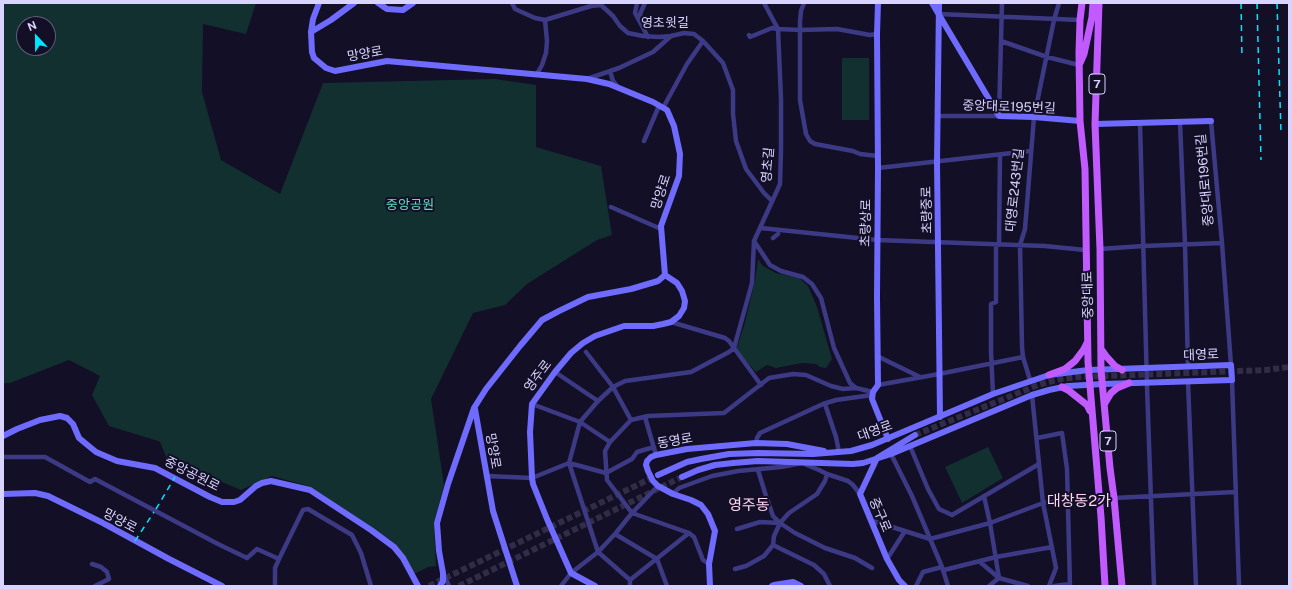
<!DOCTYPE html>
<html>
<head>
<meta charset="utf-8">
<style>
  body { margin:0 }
  #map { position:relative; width:1292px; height:589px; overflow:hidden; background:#130f26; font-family:"Public Sans",sans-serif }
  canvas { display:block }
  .frame { position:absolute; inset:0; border:4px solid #d9d4ff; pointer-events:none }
  .north { position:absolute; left:16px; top:16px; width:40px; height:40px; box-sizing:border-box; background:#130f26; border:1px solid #625e7d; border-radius:50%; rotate:338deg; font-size:11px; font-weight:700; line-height:16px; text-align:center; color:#d9d4ff }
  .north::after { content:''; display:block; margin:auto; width:14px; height:18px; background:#00e5ff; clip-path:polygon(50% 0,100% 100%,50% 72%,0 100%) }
</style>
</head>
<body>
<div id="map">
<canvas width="1292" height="589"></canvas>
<div class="frame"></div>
<div class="north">N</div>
</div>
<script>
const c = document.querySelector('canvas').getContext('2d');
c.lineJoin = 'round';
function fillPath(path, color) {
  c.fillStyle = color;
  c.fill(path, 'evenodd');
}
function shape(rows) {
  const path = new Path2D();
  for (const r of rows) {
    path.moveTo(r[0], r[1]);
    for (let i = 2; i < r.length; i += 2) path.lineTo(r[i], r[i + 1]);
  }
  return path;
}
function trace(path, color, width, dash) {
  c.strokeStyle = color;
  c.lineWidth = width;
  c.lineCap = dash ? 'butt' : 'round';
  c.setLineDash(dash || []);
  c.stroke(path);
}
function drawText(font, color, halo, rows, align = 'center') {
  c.font = font + ' "Public Sans","Noto Sans KR",sans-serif';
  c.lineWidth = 4;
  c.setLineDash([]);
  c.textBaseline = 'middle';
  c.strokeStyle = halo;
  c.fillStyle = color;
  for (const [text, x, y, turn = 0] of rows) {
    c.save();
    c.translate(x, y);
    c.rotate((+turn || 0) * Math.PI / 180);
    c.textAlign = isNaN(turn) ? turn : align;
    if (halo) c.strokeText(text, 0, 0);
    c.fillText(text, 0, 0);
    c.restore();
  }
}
fillPath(shape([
  [3,3,256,3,246,34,203,24,202,92,221,160,280,194,323,83,495,79,536,85,536,147,601,166,612,235,597,240,527,284,505,305,473,313,431,399,444,485,434,523,436,566,428,567,414,574,405,557,393,542,311,487,272,476,241,490,167,459,160,442,155,440,109,426,92,395,100,376,69,360,10,383,3,383],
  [24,24,48,24,48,48,24,48],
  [842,58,869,58,869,120,842,120],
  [758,259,763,266,776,273,799,278,808,286,817,307,832,359,826,368,820,367,816,364,802,363,776,368,767,365,756,372,736,350,744,326,755,281],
  [988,447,1003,478,962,503,945,467]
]), '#12302f');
trace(shape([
  [915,435,1038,385,1061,379,1080,377,1266,370,1289,367],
  [429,586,658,475],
  [459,586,682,477]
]), '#312d47', 6, [6, 3]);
trace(shape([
  [512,3,515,9,535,18,545,20,591,6,601,5,613,16,620,26,628,33,643,36,659,37,671,36,684,33,694,34,703,41,723,63,733,90,733,114,736,141,746,169,764,193,772,201],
  [637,3,635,13,648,37],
  [804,3,801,11,800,21,800,100,806,134,810,141,815,144,853,151,860,154,878,156],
  [939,14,1080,20],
  [641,20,640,14,645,3],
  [749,35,750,37,772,28,778,29,800,30,837,29,870,35,877,34],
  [1001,41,1047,57,1079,65],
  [610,71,613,81,618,87],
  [537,74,542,65,546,53,547,41,545,20],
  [587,79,619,68,653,52,671,36],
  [663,108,687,64,703,41],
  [937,116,999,116,1002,3],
  [1211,121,1222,243,1231,365],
  [1180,122,1185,244,1188,367],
  [1140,123,1147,386,1154,586],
  [644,141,659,106],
  [878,168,1030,151],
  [611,207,661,229],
  [761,228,877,240,1045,246,1085,250],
  [773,238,778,234],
  [754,241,770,265,781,271,803,277,812,284,821,298,834,348,850,383,856,388],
  [999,245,1000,155],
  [1100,249,1143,246,1222,243],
  [671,322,725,338,729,341,761,385],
  [586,352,613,387,631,420],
  [877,356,920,377],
  [555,372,598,401],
  [1030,380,1023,357,1022,347,1020,245,1025,229,1034,117,1054,20,1059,3],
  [1232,380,1239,586],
  [1188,381,1196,586],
  [878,385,939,374,1023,357],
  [993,394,991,352,991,304,996,302,996,245],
  [1032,395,1043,503,1056,568,1049,586],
  [532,404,580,422,610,442],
  [825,404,836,437,839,452],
  [645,417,656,455],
  [631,420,648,416,724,413,769,378,793,374,806,375,831,386,843,389,856,388,873,392],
  [631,420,610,442,605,451,607,480,632,513,689,533,694,537,703,560,709,564],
  [1037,438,1062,433,1067,469,1070,586],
  [756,443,757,438,760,433,823,404,836,400,872,395],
  [910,446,928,489,939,509,952,515,1039,464],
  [891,454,912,496,942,567,948,586],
  [3,457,45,457,90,482,95,479,218,544,247,558,257,549,279,559],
  [758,470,766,496,773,516,780,523,795,533,825,548,855,558,872,568],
  [487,476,532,478,569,463,606,473,632,459,637,452,654,447],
  [673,494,679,488,712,476,738,471,781,467,802,463,819,470,827,474,848,481,853,485,860,494],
  [984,496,990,523,999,578],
  [1114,498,1235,492],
  [870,520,930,539,990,523,1043,503,1099,498],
  [737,529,760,522,780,523],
  [615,534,657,559,667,586],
  [773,545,814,565,824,574,830,586],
  [887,559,905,531],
  [980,562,999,578],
  [92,564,101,567,107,572,109,579,95,586],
  [735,569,746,566,764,556,773,545,774,536,780,523,789,513,817,494,825,481,827,474],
  [944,570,996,557,1052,547],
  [444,575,449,586],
  [630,580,689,533],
  [275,586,275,568,279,559,303,510,308,509,352,535,361,553,371,586],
  [561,586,571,573,598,552,615,534,632,513,658,486],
  [630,586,630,580,598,552,569,463,580,422,598,401,613,387,625,381,691,372,729,352,734,348,752,283,754,241,780,184,781,150,781,99,778,29,764,3],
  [916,586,923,572,942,567],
  [989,586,999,578,1028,586],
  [1054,586,1070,584]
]), '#3d3a85', 4.5);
trace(shape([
  [319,3,313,19,311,32,312,52,314,58,326,68,335,71,387,61,587,79,609,84,653,102,667,110,674,126,680,154,679,176,661,226,665,275,658,281,631,289,588,297,559,311,542,320,520,346,486,389,474,408,448,484,437,523,439,551,443,573,443,581,440,586],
  [378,3,387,9,403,10,413,3],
  [878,3,877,34,878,168,877,297,878,385,873,392,872,399,888,439],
  [932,3,999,116,1034,117,1080,121],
  [939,3,937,162,940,417],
  [311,32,331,20,354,3],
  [1095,124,1211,121],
  [475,409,493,511,517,586],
  [3,436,17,429,40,420,60,416,67,418,73,424,79,438,96,452,117,461,155,468,210,497,222,502,234,502,240,500,256,486,262,483,271,481,310,490,371,530,394,547,403,558,418,586],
  [658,475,687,462,701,459,729,454,758,453,813,454,851,451,872,445,993,394,1049,375,1088,370,1231,365,1232,380,1103,384,1068,386,1049,390,1032,395,891,454,863,463,853,464,758,461,733,463,715,465,698,470,682,477],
  [3,494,35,493,48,496,103,523,169,559,222,586],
  [595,586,571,573,547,519,533,484,532,478,530,432,532,404,555,372,571,353,583,343,595,336,624,326,653,326,663,324,671,322,679,316,684,308,685,301,682,291,677,283,665,275],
  [710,586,709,564,715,531,708,514,701,505,691,500,673,494,658,486,653,481,648,471,646,465,647,461,651,457,656,455,687,449,756,443,787,444,824,451],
  [772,586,774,585,793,582,801,586],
  [905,586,899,580,887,559,860,494,877,458,915,435]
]), '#6f6bff', 6);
trace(shape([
  [1082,3,1080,20,1079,53,1080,121,1085,169,1088,362,1101,517,1105,586],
  [1099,3,1095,124,1100,249,1101,370,1110,468,1114,498,1122,586],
  [1080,63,1084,54,1092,17,1093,3],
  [1101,349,1106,356,1115,366,1122,370],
  [1049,375,1065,369,1075,361,1084,349,1087,343],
  [1062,387,1068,390,1087,405,1090,411],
  [1105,403,1111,393,1117,388,1129,383]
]), '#c25bff', 7);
trace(shape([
  [1241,3,1242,58],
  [1257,3,1261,160],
  [1277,3,1281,133],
  [156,509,175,477],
  [135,541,154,512]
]), '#00e5ff', 1.5, [6, 5]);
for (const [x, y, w] of [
  [1097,84,16],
  [1108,441,16]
]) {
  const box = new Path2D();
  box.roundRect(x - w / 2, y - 10, w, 20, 3);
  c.fillStyle = '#130f26';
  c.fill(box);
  trace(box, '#d9d4ff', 1);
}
drawText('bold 12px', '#d9d4ff', null, [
  ["7",1097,84],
  ["7",1108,441]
]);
drawText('13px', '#d9d4ff', '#130f26', [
  ["영초윗길",665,23],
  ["망양로",365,54,-10],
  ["중앙대로195번길",1009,107,2],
  ["영초길",768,165,-85],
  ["중앙대로196번길",1205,180,-95],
  ["대영로243번길",1015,190,-84],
  ["망양로",661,192,-72],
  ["초량중로",927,210,-91],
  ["초량상로",866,223,-89],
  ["중앙대로",1088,295,-91],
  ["대영로",1201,355,-2],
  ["영주로",538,376,-53],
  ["대영로",875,431,-20],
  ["동영로",675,441,-10],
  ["망양로",493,451,80],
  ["중앙공원로",192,474,27],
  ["중구로",880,515,67],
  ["망양로",120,521,28]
]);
drawText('13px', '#5fe0c0', '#130f26', [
  ["중앙공원",410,205]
]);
drawText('15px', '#ffd6f0', '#130f26', [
  ["대창동2가",1079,501],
  ["영주동",749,505]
]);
</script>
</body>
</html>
